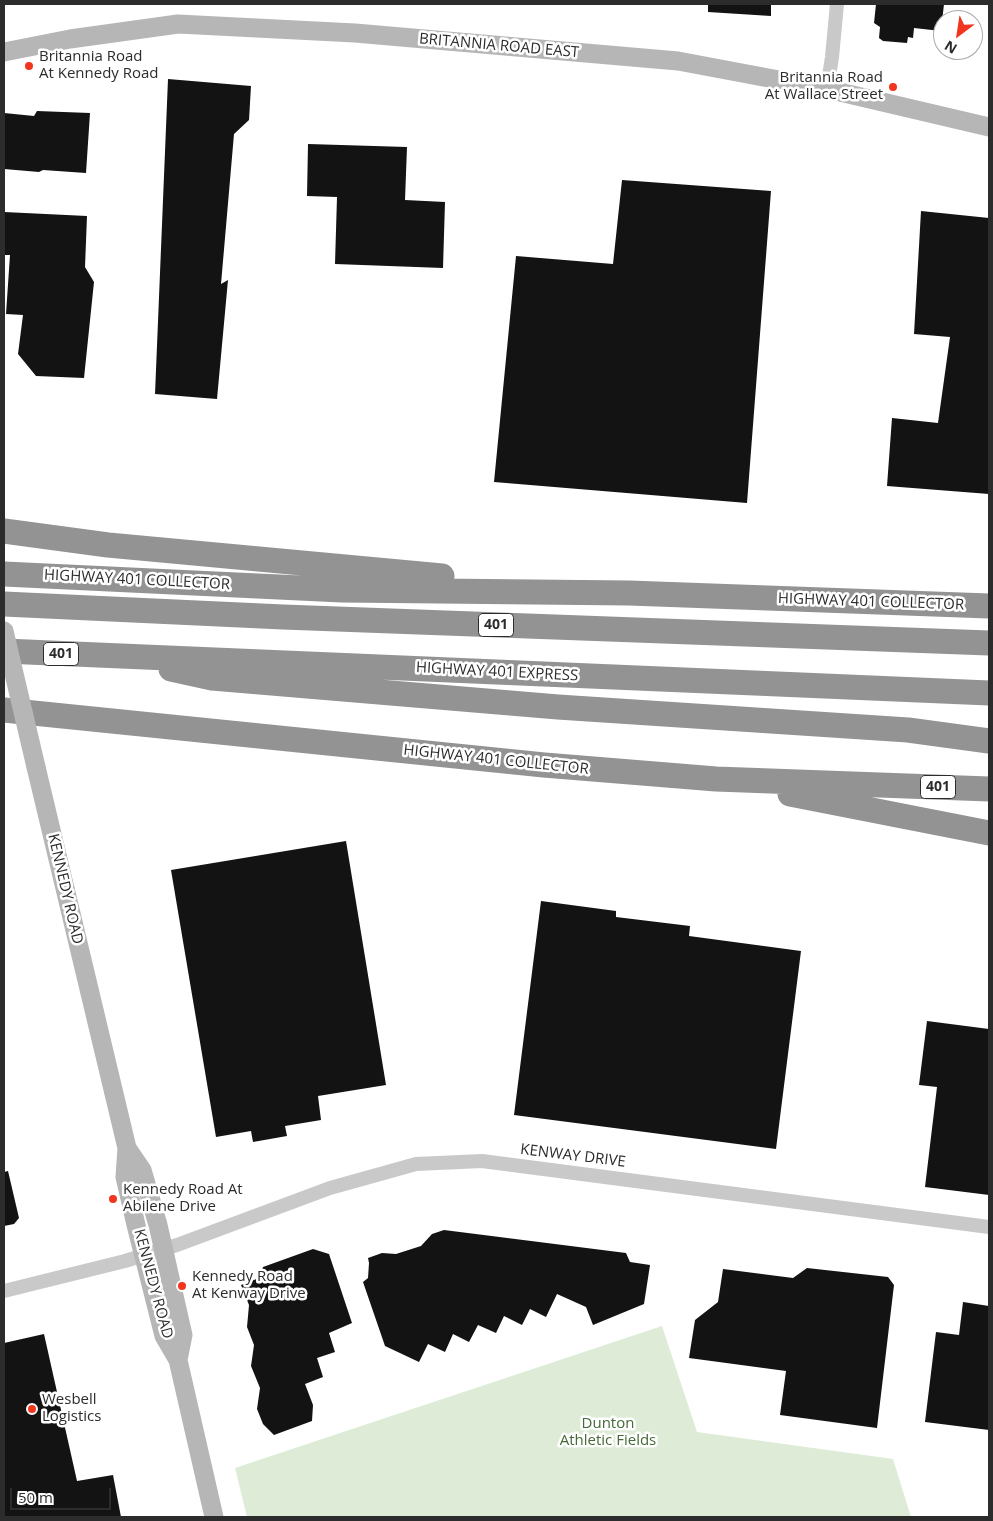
<!DOCTYPE html>
<html>
<head>
<meta charset="utf-8">
<style>
  body { margin:0 }
  #map { position:relative; width:993px; height:1521px; overflow:hidden; background:#fff; font-family:"Open Sans",sans-serif }
  canvas { display:block }
  .frame { position:absolute; inset:0; border:5px solid #2c2c2c; pointer-events:none }
  .north { position:absolute; left:933px; top:10px; width:50px; height:50px; box-sizing:border-box; background:#fff; border:1px solid #ababab; border-radius:50%; rotate:211deg; font-size:14px; font-weight:700; line-height:20px; text-align:center; color:#2c2c2c }
  .north::after { content:''; display:block; margin:auto; width:18px; height:22px; background:#f1351f; clip-path:polygon(50% 0,100% 100%,50% 72%,0 100%) }
  .scale { position:absolute; left:10px; top:1488px; width:101px; height:22px; box-sizing:border-box; border:2px solid #2c2c2c; border-top:0; padding-left:6px; font-size:15px; line-height:18px; white-space:nowrap; color:#2c2c2c; -webkit-text-stroke:4px #fff; paint-order:stroke }
</style>
</head>
<body>
<div id="map">
<canvas width="993" height="1521"></canvas>
<div class="frame"></div>
<div class="north">N</div>
<div class="scale">50 m</div>
</div>
<script>
const c = document.querySelector('canvas').getContext('2d');
c.lineJoin = 'round';
function fillPath(path, color) {
  c.fillStyle = color;
  c.fill(path, 'evenodd');
}
function shape(rows) {
  const path = new Path2D();
  for (const r of rows) {
    path.moveTo(r[0], r[1]);
    for (let i = 2; i < r.length; i += 2) path.lineTo(r[i], r[i + 1]);
  }
  return path;
}
function trace(path, color, width, dash) {
  c.strokeStyle = color;
  c.lineWidth = width;
  c.lineCap = dash ? 'butt' : 'round';
  c.setLineDash(dash || []);
  c.stroke(path);
}
function drawText(font, color, halo, rows, align = 'center') {
  c.font = font + ' "Open Sans",sans-serif';
  c.lineWidth = 5;
  c.setLineDash([]);
  c.textBaseline = 'middle';
  c.strokeStyle = halo;
  c.fillStyle = color;
  for (const [text, x, y, turn = 0] of rows) {
    c.save();
    c.translate(x, y);
    c.rotate((+turn || 0) * Math.PI / 180);
    c.textAlign = isNaN(turn) ? turn : align;
    if (halo) c.strokeText(text, 0, 0);
    c.fillText(text, 0, 0);
    c.restore();
  }
}
fillPath(shape([
  [662,1326,697,1432,893,1459,911,1517,247,1517,235,1468]
]), '#deebd7');
fillPath(shape([
  [708,4,771,4,771,16,708,12],
  [876,4,944,4,941,31,914,28,913,38,908,37,907,43,883,41,879,38,880,27,874,23],
  [168,79,251,86,249,120,234,134,221,284,228,280,217,399,155,394],
  [37,111,90,113,86,173,43,170,39,172,4,169,4,113,34,116],
  [308,144,407,147,405,200,445,202,443,268,335,264,337,197,307,196],
  [622,180,771,191,747,503,494,482,516,256,613,264],
  [921,211,989,218,989,494,887,486,892,418,938,423,950,337,914,334],
  [4,212,87,216,85,267,94,282,84,378,36,376,18,354,23,315,6,314,10,255,4,255],
  [346,841,386,1085,318,1096,321,1120,285,1126,287,1136,253,1142,251,1131,216,1137,171,870],
  [541,901,616,911,616,917,690,926,689,936,801,951,776,1149,514,1115],
  [927,1021,989,1029,989,1195,925,1187,937,1087,919,1085],
  [8,1171,19,1218,14,1224,4,1226,4,1172],
  [444,1230,626,1253,630,1262,650,1265,644,1304,593,1325,586,1307,557,1294,546,1317,530,1309,522,1325,504,1316,496,1333,478,1325,469,1342,453,1334,445,1352,428,1344,419,1362,385,1346,363,1282,368,1278,369,1263,368,1258,382,1253,396,1254,421,1246,432,1234],
  [313,1249,329,1254,352,1323,329,1333,335,1352,317,1358,323,1377,305,1384,313,1405,312,1421,274,1435,263,1424,257,1409,260,1388,251,1366,254,1345,247,1327,249,1305,241,1285,259,1278,263,1267],
  [807,1268,888,1277,894,1285,877,1428,780,1415,786,1371,689,1358,695,1320,718,1302,723,1269,793,1278],
  [963,1302,989,1306,989,1430,925,1422,936,1332,959,1335],
  [44,1334,77,1481,113,1475,121,1517,4,1517,4,1343]
]), '#131313');
trace(shape([
  [827,89,832,57,837,4],
  [4,1291,125,1261,177,1245,330,1188,416,1164,482,1161,989,1227]
]), '#c9c9c9', 14);
trace(shape([
  [4,52,70,39,178,24,355,33,678,61,827,89,989,127],
  [36,767,127,1148,125,1177,136,1225,164,1336,178,1360,214,1517],
  [127,1148,142,1170,158,1225,183,1335,178,1360]
]), '#b6b6b6', 19);
trace(shape([
  [4,531,108,545,442,576],
  [4,574,342,590,629,593,989,606],
  [4,604,283,617,989,643],
  [4,651,989,693],
  [171,669,212,678,558,707,908,730,989,741],
  [4,710,544,765,716,779,989,789],
  [790,794,989,833]
]), '#939393', 25);
trace(shape([
  [4,631,36,767]
]), '#b6b6b6', 19);
for (const [x, y, r, color] of [
  [29,66,5,"#f1351f"],
  [893,87,5,"#f1351f"],
  [113,1199,5,"#f1351f"],
  [182,1286,5,"#f1351f"],
  [32,1409,5,"#f1351f"]
]) {
  const dot = new Path2D();
  dot.arc(x, y, r, 0, 2 * Math.PI);
  c.fillStyle = color;
  c.fill(dot);
  trace(dot, '#fff', 2);
}
for (const [x, y, w] of [
  [496,625,35],
  [61,654,35],
  [938,787,35]
]) {
  const box = new Path2D();
  box.roundRect(x - w / 2, y - 11.5, w, 23, 4);
  c.fillStyle = '#fff';
  c.fill(box);
  trace(box, '#2c2c2c', 1);
}
drawText('bold 14px', '#2c2c2c', null, [
  ["401",496,625],
  ["401",61,654],
  ["401",938,787]
]);
drawText('15px', '#2c2c2c', '#fff', [
  ["BRITANNIA ROAD EAST",499,46,5],
  ["HIGHWAY 401 COLLECTOR",137,580,3],
  ["HIGHWAY 401 COLLECTOR",871,602,2],
  ["HIGHWAY 401 EXPRESS",497,672,3],
  ["HIGHWAY 401 COLLECTOR",496,760,6],
  ["KENNEDY ROAD",65,889,77],
  ["KENWAY DRIVE",573,1156,7],
  ["KENNEDY ROAD",153,1284,75]
]);
drawText('15px', '#2c2c2c', '#fff', [
  ["Britannia Road",39,57],
  ["At Kennedy Road",39,74],
  ["Britannia Road",883,78,"right"],
  ["At Wallace Street",883,95,"right"],
  ["Kennedy Road At",123,1190],
  ["Abilene Drive",123,1207],
  ["Kennedy Road",192,1277],
  ["At Kenway Drive",192,1294],
  ["Wesbell",42,1400],
  ["Logistics",42,1417]
], 'left');
drawText('15px', '#456937', '#fff', [
  ["Dunton",608,1424],
  ["Athletic Fields",608,1441]
]);
</script>
</body>
</html>
